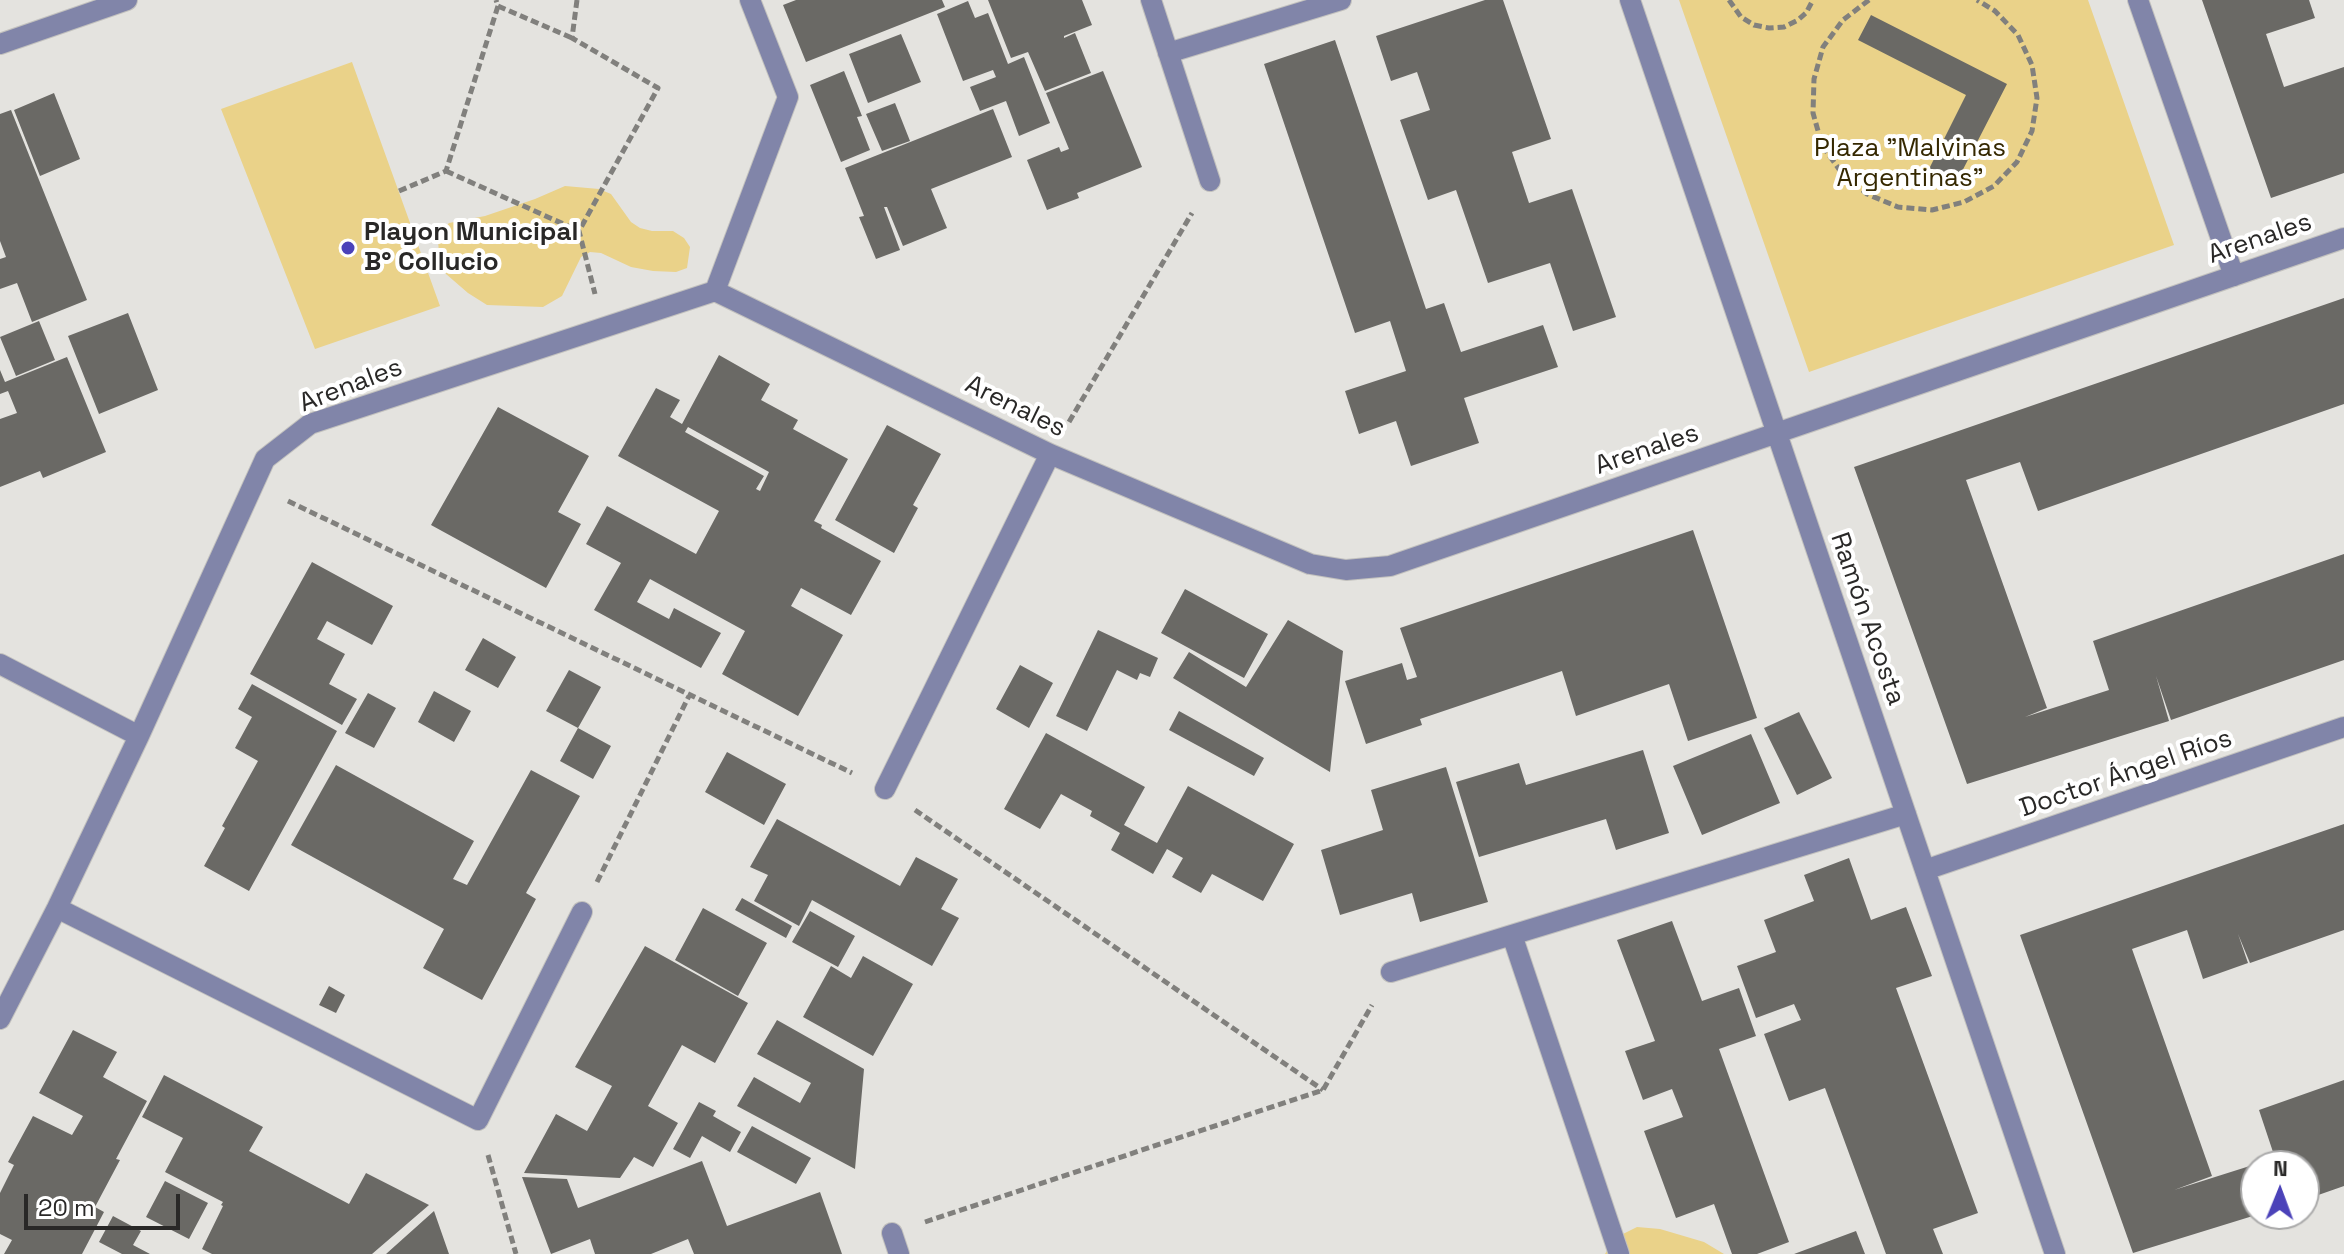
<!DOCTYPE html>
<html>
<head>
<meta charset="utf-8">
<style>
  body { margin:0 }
  #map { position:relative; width:2344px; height:1254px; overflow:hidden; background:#e4e3df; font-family:"Space Grotesk",sans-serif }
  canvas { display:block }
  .north { position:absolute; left:2240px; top:1150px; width:80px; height:80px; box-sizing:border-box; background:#fff; border:2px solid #a9a9a9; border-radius:50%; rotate:1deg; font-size:22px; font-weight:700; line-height:32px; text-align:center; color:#292827 }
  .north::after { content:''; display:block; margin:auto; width:28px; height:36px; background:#4b42b9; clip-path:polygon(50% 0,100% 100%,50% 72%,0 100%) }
  .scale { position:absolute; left:24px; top:1194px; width:156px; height:36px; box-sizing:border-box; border:4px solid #292827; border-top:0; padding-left:10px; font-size:24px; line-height:28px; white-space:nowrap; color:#292827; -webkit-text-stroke:6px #fff; paint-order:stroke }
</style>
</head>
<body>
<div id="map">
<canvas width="2344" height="1254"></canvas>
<div class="north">N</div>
<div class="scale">20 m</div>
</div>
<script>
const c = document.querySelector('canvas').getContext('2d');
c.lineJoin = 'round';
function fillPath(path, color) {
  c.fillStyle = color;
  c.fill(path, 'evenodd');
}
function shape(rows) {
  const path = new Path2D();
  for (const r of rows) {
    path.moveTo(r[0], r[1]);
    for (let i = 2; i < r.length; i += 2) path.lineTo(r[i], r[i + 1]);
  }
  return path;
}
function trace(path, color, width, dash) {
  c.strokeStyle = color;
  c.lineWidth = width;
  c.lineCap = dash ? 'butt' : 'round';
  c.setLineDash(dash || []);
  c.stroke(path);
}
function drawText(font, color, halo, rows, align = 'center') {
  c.font = font + ' "Space Grotesk",sans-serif';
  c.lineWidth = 8;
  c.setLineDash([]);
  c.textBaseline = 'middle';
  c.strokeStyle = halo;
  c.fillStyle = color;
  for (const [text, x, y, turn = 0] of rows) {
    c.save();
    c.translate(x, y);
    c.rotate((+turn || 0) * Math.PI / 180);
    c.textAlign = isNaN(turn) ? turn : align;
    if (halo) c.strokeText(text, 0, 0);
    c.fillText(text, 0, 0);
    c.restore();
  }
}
fillPath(shape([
  [1679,0,2088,0,2174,245,1809,372],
  [352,62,440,306,315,349,221,109],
  [565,186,599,189,611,194,631,222,640,228,652,231,673,231,684,238,690,247,687,268,676,272,653,271,631,267,601,253,590,252,581,257,562,296,543,307,487,305,468,293,446,274,440,264,438,241,441,231,449,223,485,216,535,199],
  [1637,1227,1660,1229,1704,1242,1724,1254,1605,1254,1615,1238]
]), '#ead289');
fillPath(shape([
  [796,0,942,0,945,7,806,62,783,5],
  [988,0,1082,0,1092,25,1064,36,1064,38,1075,33,1091,73,1045,91,1028,52,1011,58],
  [1485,0,1503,0,1551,139,1512,152,1529,203,1572,189,1616,317,1573,331,1550,263,1488,283,1456,190,1428,200,1400,120,1430,110,1417,72,1391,81,1376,36],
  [2202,0,2309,0,2315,18,2266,34,2284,87,2344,67,2344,173,2271,198],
  [968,1,975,18,988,13,1008,64,1024,57,1050,123,1019,136,1006,101,980,111,970,87,996,77,993,70,963,81,937,14],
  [1871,15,2007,84,1955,185,1928,171,1966,95,1858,40],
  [901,34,921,82,868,103,849,54],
  [1335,40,1426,309,1444,303,1461,352,1543,325,1558,367,1464,398,1479,443,1411,466,1396,421,1359,434,1345,391,1406,371,1390,321,1355,333,1264,64],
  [844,71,862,116,857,117,870,150,841,162,810,85],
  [1103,71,1142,167,1077,193,1079,198,1047,210,1027,160,1059,147,1061,152,1069,149,1046,93],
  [54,93,80,159,40,176,14,110],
  [895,103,910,141,882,151,866,114],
  [993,109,1012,157,931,189,947,228,903,246,887,207,884,207,900,250,876,259,859,217,864,216,845,168],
  [11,110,87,300,32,322,17,283,0,289,0,259,6,257,0,241,0,114],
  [2344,298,2344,404,2038,511,2020,462,1966,480,2047,708,2025,717,2109,690,2093,641,2344,554,2344,660,2171,720,2156,676,2169,721,1967,784,1854,467],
  [128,313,158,390,99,414,68,336],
  [39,321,55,360,16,376,0,337],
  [719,355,770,384,761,400,798,420,793,429,848,459,814,521,822,525,821,528,881,561,851,615,801,588,791,606,843,635,798,716,722,674,745,631,650,579,637,602,669,619,674,608,721,633,701,668,594,610,621,563,586,544,607,506,696,554,719,511,618,456,656,388,680,400,670,417,682,424],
  [688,427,769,472,760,491,756,489,764,476,685,432],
  [67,357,106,452,43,478,40,471,0,487,0,419,17,413,8,391,0,394,0,370,5,382],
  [498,407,589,456,558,512,581,524,546,588,431,525],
  [887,425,941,454,913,505,918,508,894,553,835,520],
  [1693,530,1757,718,1688,741,1669,684,1576,716,1562,671,1420,719,1422,725,1366,744,1345,681,1402,663,1407,680,1417,677,1400,628],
  [312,562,393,606,372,645,327,621,317,639,345,654,329,684,357,699,342,725,250,674],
  [1185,589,1268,634,1244,678,1161,633],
  [1288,620,1343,651,1330,772,1173,678,1189,652,1246,687],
  [1098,630,1158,658,1150,677,1140,673,1137,680,1117,670,1087,731,1056,716],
  [483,638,516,657,498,688,465,670],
  [1020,665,1053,683,1029,728,996,709],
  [569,670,601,687,578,728,546,711],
  [252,684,337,731,249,891,204,866,225,828,222,826,258,761,235,748,252,717,238,709],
  [434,691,471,711,454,742,418,722],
  [368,693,396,708,374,748,345,733],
  [1179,711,1264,758,1254,776,1169,730],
  [1799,712,1832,778,1797,795,1764,728],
  [578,728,611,746,593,779,560,761],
  [1046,733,1145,787,1124,825,1157,843,1188,786,1294,844,1263,901,1212,874,1201,893,1172,877,1183,858,1167,849,1153,874,1111,850,1120,833,1090,816,1092,811,1061,794,1040,829,1004,809],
  [1751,734,1780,803,1702,835,1673,766],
  [1643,750,1669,833,1616,850,1606,819,1479,857,1456,782,1519,763,1526,785],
  [727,752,786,784,764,825,705,792],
  [336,765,474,841,453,879,467,885,531,770,580,796,526,893,536,899,482,1000,423,968,444,929,291,845],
  [1446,767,1488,902,1420,922,1412,893,1340,915,1321,850,1383,830,1371,790],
  [777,819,900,886,916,857,958,879,941,909,959,918,932,966,812,900,799,926,754,901,768,875,750,867],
  [2344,824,2344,930,2250,963,2238,934,2248,963,2203,979,2187,930,2132,949,2212,1176,2174,1190,2275,1158,2259,1110,2344,1080,2344,1186,2304,1200,2304,1166,2256,1166,2256,1215,2133,1253,2020,935],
  [1849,858,1871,920,1906,907,1932,976,1896,988,1978,1213,1933,1229,1943,1254,1886,1254,1825,1088,1789,1101,1764,1034,1801,1020,1794,1004,1756,1018,1737,966,1776,952,1764,920,1814,901,1804,875],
  [742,898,792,926,786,938,735,910],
  [703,908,767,943,738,996,675,960],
  [810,911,855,936,838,967,792,942],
  [1672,921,1702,1001,1739,988,1756,1036,1719,1049,1789,1242,1757,1254,1732,1254,1714,1204,1676,1218,1644,1131,1683,1117,1672,1089,1643,1100,1625,1051,1655,1041,1617,940],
  [645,946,748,1003,715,1063,682,1045,648,1106,678,1123,653,1167,634,1157,620,1178,524,1173,556,1114,587,1131,612,1086,575,1067],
  [863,956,913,984,873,1056,803,1017,831,966,851,978],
  [329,986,345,995,336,1013,319,1005],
  [777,1020,864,1069,855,1169,737,1106,754,1077,800,1103,811,1083,757,1054],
  [73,1030,117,1052,103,1077,147,1101,116,1159,120,1160,95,1207,104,1212,82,1254,4,1254,12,1240,0,1234,0,1193,14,1165,8,1162,33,1116,72,1135,83,1116,39,1093],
  [164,1075,263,1127,249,1151,349,1204,366,1173,429,1205,372,1254,212,1254,202,1249,223,1206,221,1205,223,1202,165,1172,183,1138,142,1117],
  [699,1102,716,1111,713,1116,741,1132,730,1152,702,1136,690,1158,673,1149],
  [752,1126,811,1158,796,1184,737,1152],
  [702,1161,727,1226,820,1192,842,1254,694,1254,688,1239,651,1254,595,1254,590,1239,551,1254,522,1177,567,1179,578,1208],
  [165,1181,208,1203,189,1239,146,1217],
  [434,1211,449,1254,386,1254],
  [113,1216,141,1231,133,1245,150,1254,122,1254,99,1242],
  [1856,1231,1865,1254,1794,1254]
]), '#6a6965');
const minor = shape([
  [1151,0,1210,181],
  [1630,0,2055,1254],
  [2138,0,2234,276],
  [0,44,127,0],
  [1168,53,1341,0],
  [715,291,788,97,750,0],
  [0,664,139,736],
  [885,789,1050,454],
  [1925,870,2344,727],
  [57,908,478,1120,582,912],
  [1512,935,1619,1254],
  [1391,972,1906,814],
  [0,1019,57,908,139,736,265,459,310,424,715,291,1050,454,1310,564,1346,570,1390,566,2344,238],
  [892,1233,899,1254]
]);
trace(minor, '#c2c1be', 22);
trace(shape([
  [577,0,572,38,658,88,579,231],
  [1729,0,1741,17,1754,25,1769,28,1784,27,1798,20,1806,13,1813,0],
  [1869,0,1843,20,1823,47,1814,79,1813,113,1822,145,1841,172,1867,194,1898,207,1932,210,1964,202,1994,186,2017,162,2032,131,2037,98,2032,65,2018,35,1995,11,1977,0],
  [498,6,572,38],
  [446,171,579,231,595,294],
  [399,191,446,171,498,6,496,0],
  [1069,422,1192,213],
  [288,501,852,773],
  [915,810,1323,1090],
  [597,882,689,696],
  [488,1155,516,1254],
  [925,1222,1323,1090,1372,1005]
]), '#81807d', 5, [8, 4]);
trace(minor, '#8185a9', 20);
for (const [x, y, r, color] of [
  [348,248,8,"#4b42b9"]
]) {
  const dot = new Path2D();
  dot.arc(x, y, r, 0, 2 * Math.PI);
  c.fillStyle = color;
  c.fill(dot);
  trace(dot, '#fff', 3);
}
drawText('26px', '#352800', '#fff', [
  ["Plaza \"Malvinas",1910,149],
  ["Argentinas\"",1910,179]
]);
drawText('bold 26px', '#292827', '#fff', [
  ["Playon Municipal",364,233],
  ["B° Collucio",364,263]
], 'left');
drawText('26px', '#292827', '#fff', [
  ["Arenales",2260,239,-19],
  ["Arenales",351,386,-21],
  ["Arenales",1015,407,26],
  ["Arenales",1647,450,-19],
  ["Ramón Acosta",1867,619,71],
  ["Doctor Ángel Ríos",2126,774,-19]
]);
</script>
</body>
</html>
